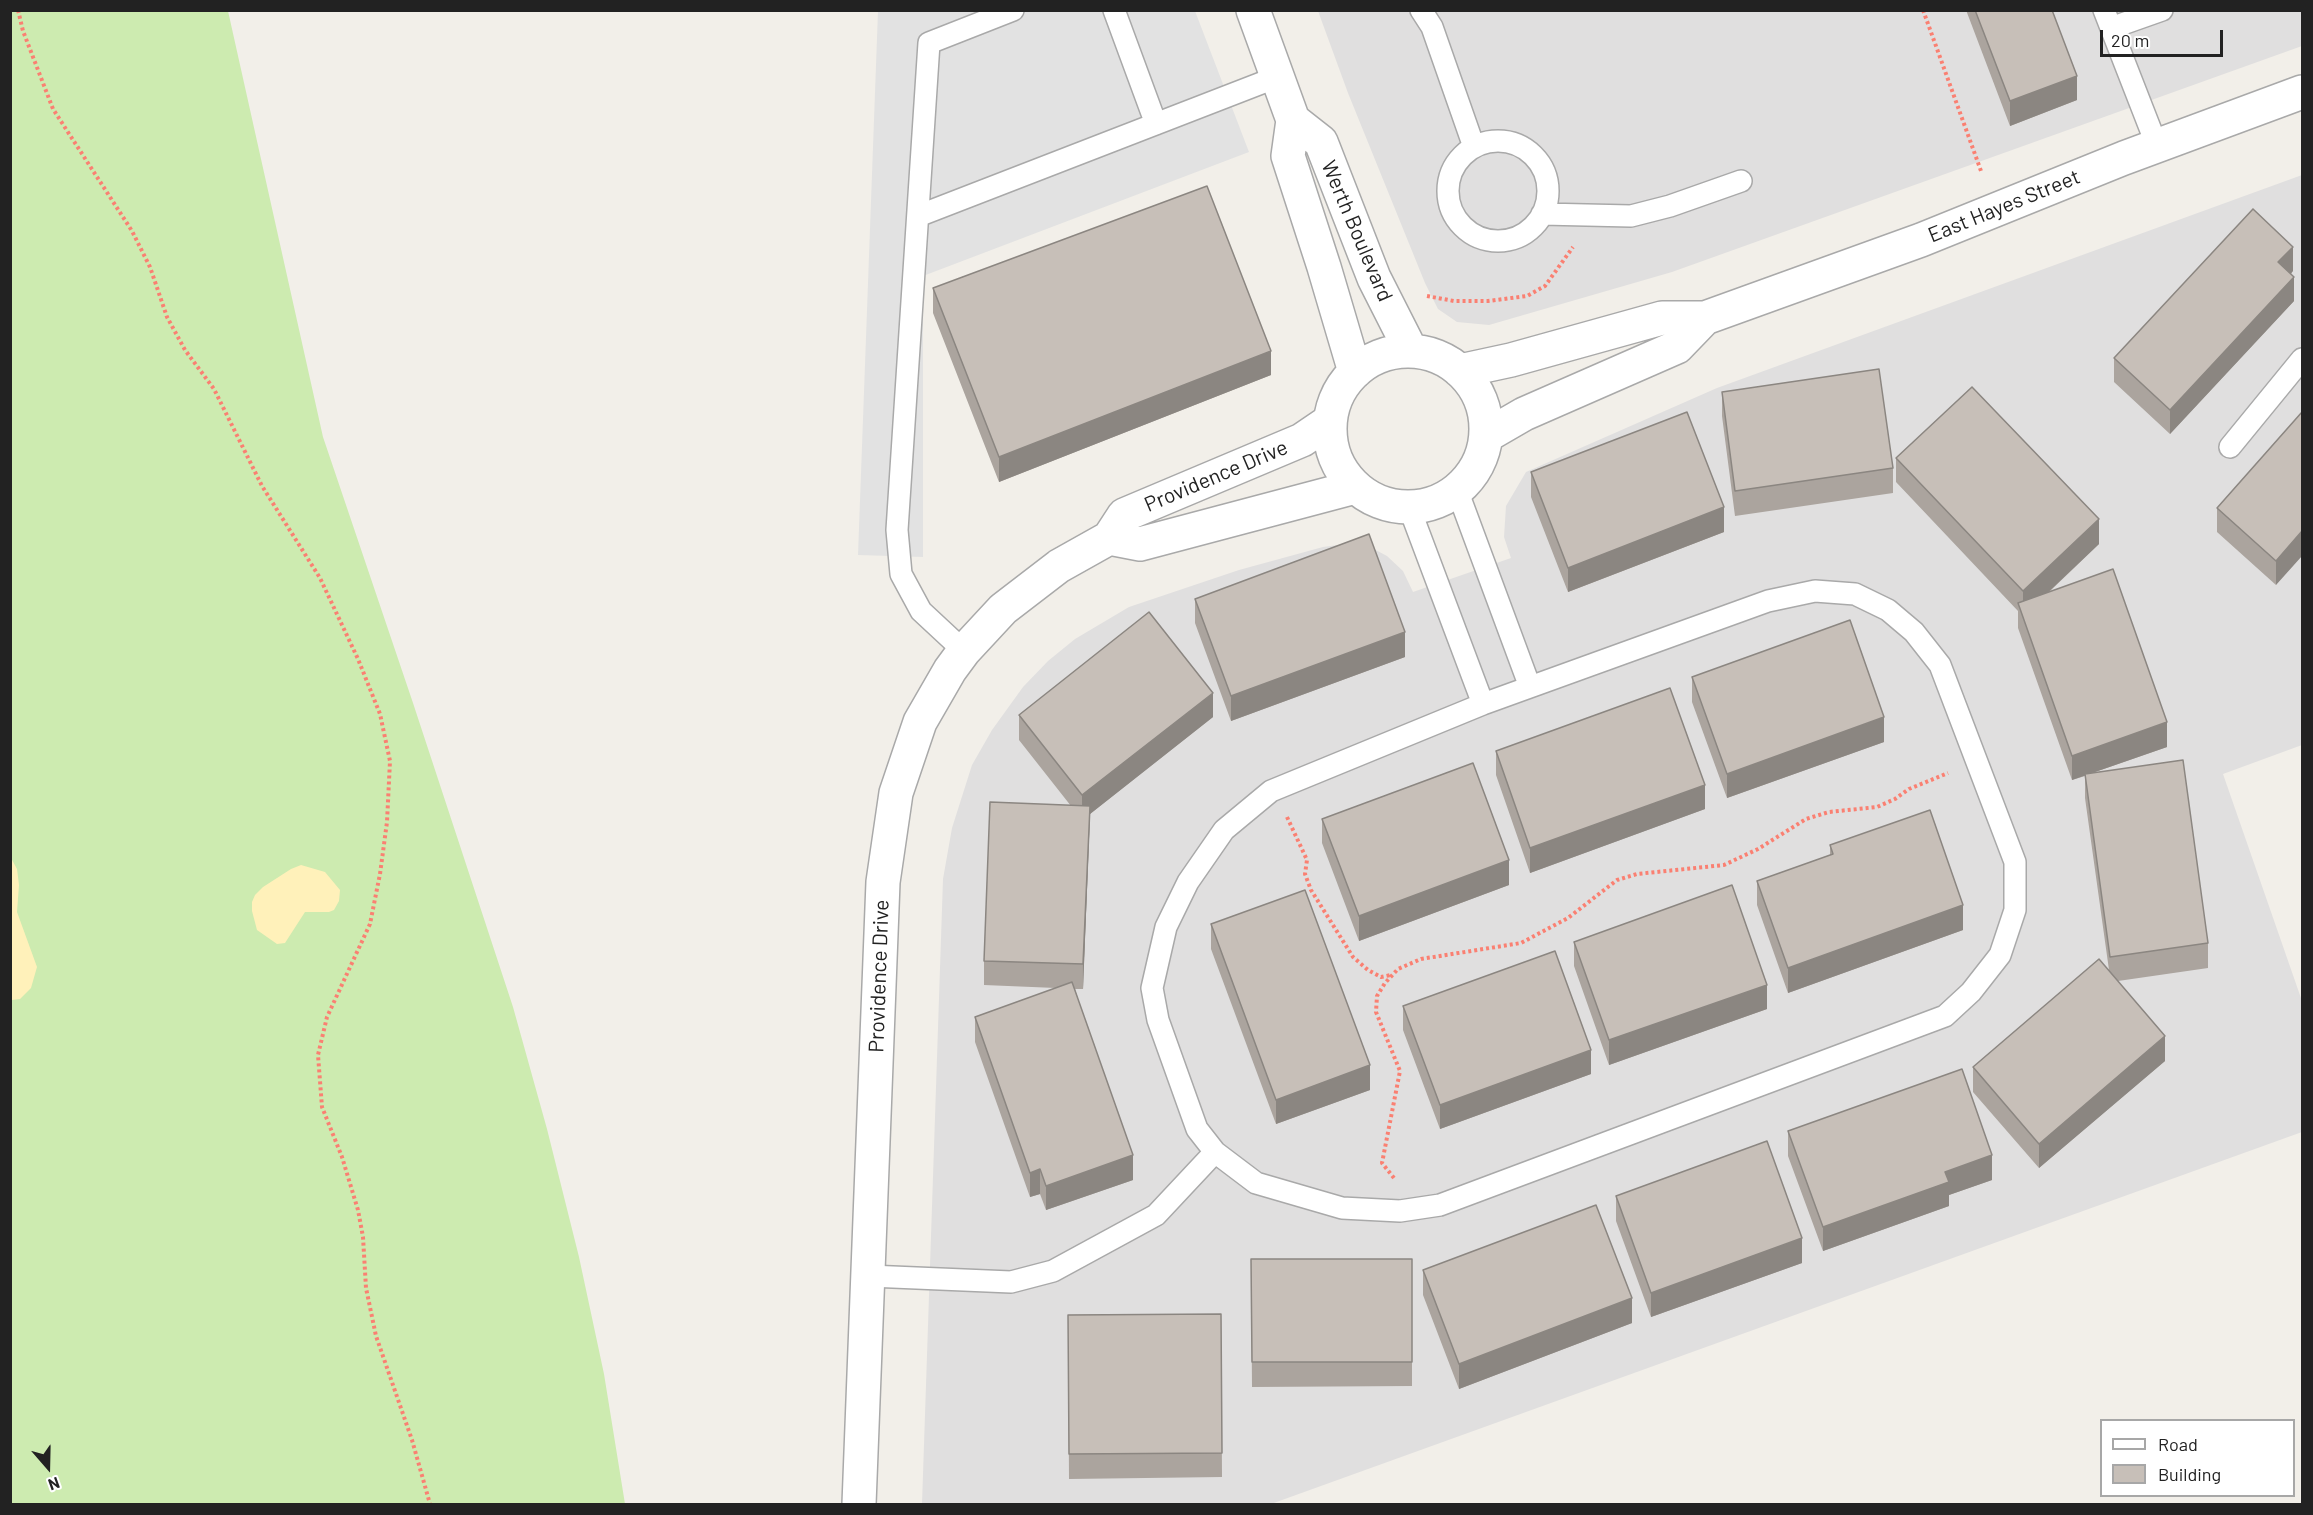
<!DOCTYPE html>
<html>
<head>
<meta charset="utf-8">
<style>
  body { margin:0 }
  #map { position:relative; width:2313px; height:1515px; overflow:hidden; background:#f2efe9; font-family:Barlow,sans-serif }
  canvas { display:block }
  .frame { position:absolute; inset:0; border:12px solid #222; pointer-events:none }
  .legend { position:absolute; left:2100px; top:1419px; width:195px; height:78px; box-sizing:border-box; background:#fff; border:2px solid #a7a7a7; margin:0; padding:8px 10px; list-style:none; font-size:18px; color:#222 }
  .legend li { display:flex; align-items:center; gap:12px; height:30px }
  .legend b { width:30px; border:2px solid #a7a7a7 }
  .north { position:absolute; left:18px; top:1437px; width:60px; height:60px; -webkit-text-stroke:4px #fff; paint-order:stroke; rotate:160deg; font-size:16px; font-weight:700; line-height:24px; text-align:center; color:#222 }
  .north::after { content:''; display:block; margin:auto; width:21px; height:27px; background:#222; clip-path:polygon(50% 0,100% 100%,50% 72%,0 100%) }
  .scale { position:absolute; left:2100px; top:30px; width:123px; height:27px; box-sizing:border-box; border:3px solid #222; border-top:0; padding-left:8px; font-size:18px; line-height:21px; white-space:nowrap; color:#222; -webkit-text-stroke:4px #fff; paint-order:stroke }
</style>
</head>
<body>
<div id="map">
<canvas width="2313" height="1515"></canvas>
<div class="frame"></div>
<ul class="legend">
<li><b style="height:8px;background:#fff"></b>Road</li>
<li><b style="height:16px;background:#c7bfb8"></b>Building</li>
</ul>
<div class="north">N</div>
<div class="scale">20 m</div>
</div>
<script>
const c = document.querySelector('canvas').getContext('2d');
c.lineJoin = 'round';
function fillPath(path, color) {
  c.fillStyle = color;
  c.fill(path, 'evenodd');
}
function shape(rows) {
  const path = new Path2D();
  for (const r of rows) {
    if (r.length === 3) {
      path.moveTo(r[0] + r[2], r[1]);
      path.arc(r[0], r[1], r[2], 0, 2 * Math.PI);
      continue;
    }
    path.moveTo(r[0], r[1]);
    for (let i = 2; i < r.length; i += 2) path.lineTo(r[i], r[i + 1]);
  }
  return path;
}
function trace(path, color, width, dash) {
  c.strokeStyle = color;
  c.lineWidth = width;
  c.lineCap = dash ? 'butt' : 'round';
  c.setLineDash(dash || []);
  c.stroke(path);
}
function drawText(font, color, halo, rows, align = 'center') {
  c.font = font + ' Barlow,sans-serif';
  c.lineWidth = 4.5;
  c.setLineDash([]);
  c.textBaseline = 'middle';
  c.strokeStyle = halo;
  c.fillStyle = color;
  for (const [text, x, y, turn = 0] of rows) {
    c.save();
    c.translate(x, y);
    c.rotate((+turn || 0) * Math.PI / 180);
    c.textAlign = isNaN(turn) ? turn : align;
    if (halo) c.strokeText(text, 0, 0);
    c.fillText(text, 0, 0);
    c.restore();
  }
}
fillPath(shape([
  [2302,10,2302,46,1672,272,1489,325,1457,322,1438,309,1425,283,1348,93,1318,11],
  [2302,175,2302,745,2223,774,2302,1001,2302,1132,1271,1504,922,1504,943,879,952,828,972,765,992,730,1023,687,1048,661,1075,639,1129,607,1239,570,1323,547,1345,544,1370,547,1387,556,1403,571,1413,592,1511,558,1504,537,1506,506,1526,472,1717,388]
]), '#e0dfdf');
fillPath(shape([
  [10,11,228,11,323,437,413,703,513,1007,547,1129,579,1257,604,1374,625,1504,11,1504]
]), '#cdebb0');
fillPath(shape([
  [11,858,17,869,19,885,17,912,37,967,31,988,20,999,12,1000,10,1000],
  [301,865,325,872,340,890,339,901,334,910,329,912,305,912,285,943,277,944,257,930,252,911,252,902,255,895,263,887,291,869]
]), '#fff1ba');
fillPath(shape([
  [878,11,1195,11,1249,152,923,276,923,557,858,555]
]), '#e2e2e2');
const service = shape([
  [1114,10,1156,124],
  [1421,10,1432,27,1474,147],
  [2104,10,2157,146],
  [2111,28,2162,10],
  [1498,191,50],
  [1542,214,1631,216,1670,206,1741,181],
  [918,216,1277,77],
  [2230,447,2302,359],
  [1457,490,1530,687],
  [1409,507,1483,704],
  [964,651,921,611,901,574,897,530,929,43,1013,10],
  [869,1276,1011,1282,1053,1271,1156,1215,1215,1152,1197,1129,1158,1020,1152,988,1166,927,1188,882,1224,830,1271,791,1483,704,1768,601,1815,591,1855,594,1888,610,1914,632,1940,665,2015,862,2015,910,2000,955,1971,992,1945,1016,1440,1205,1400,1211,1342,1208,1256,1183,1215,1152]
]);
const tertiary = shape([
  [1253,10,1293,120,1288,156,1324,267,1355,372],
  [1293,120,1321,142,1374,278,1411,351],
  [1408,429,78],
  [1460,371,1511,360,1662,318,1705,318,1921,240,2124,158,2302,92],
  [1486,436,1524,414,1677,347,1705,318],
  [1109,538,1140,544,1355,487],
  [859,1504,883,882,896,793,920,722,950,670,964,651,1003,609,1059,566,1109,538,1124,515,1302,440,1330,421]
]);
trace(service, '#a9a9a9', 24);
trace(tertiary, '#a9a9a9', 36);
trace(shape([
  [18,10,23,31,53,109,132,231,150,267,167,317,185,350,214,389,262,486,320,578,358,659,380,714,390,761,387,822,380,874,370,924,327,1017,318,1055,322,1107,342,1157,358,1210,363,1237,366,1288,376,1336,412,1440,430,1504],
  [1923,10,1981,171],
  [1427,296,1454,301,1488,301,1527,296,1545,286,1573,247],
  [1287,817,1307,860,1305,874,1311,890,1353,957,1368,970,1381,977,1391,975],
  [1394,1178,1382,1163,1400,1071,1376,1012,1377,996,1385,983,1398,969,1421,959,1521,943,1568,918,1617,880,1637,874,1724,865,1758,849,1806,819,1829,812,1877,807,1895,799,1909,789,1948,773]
]), '#fa8072', 4, [3, 3]);
trace(service, '#fff', 21);
trace(tertiary, '#fff', 33);
fillPath(shape([
  [1966,10,2052,10,2077,100,2010,126],
  [2293,271,2291,274,2294,301,2170,434,2114,382,2114,358],
  [933,288,1271,375,999,482,933,313],
  [1722,392,1893,468,1893,493,1735,516,1722,416],
  [2302,412,2276,585,2217,532,2217,508],
  [1896,458,2099,544,2048,593,2167,747,2095,772,2208,943,2208,968,2118,981,2165,1061,2039,1168,1973,1092,1973,1067,2109,970,2085,798,2085,776,2072,780,2018,628,2018,611,1896,482],
  [1531,472,1724,532,1568,592,1531,497],
  [1195,599,1405,657,1231,721,1195,623],
  [1692,677,1884,742,1727,798,1692,702],
  [1019,715,1213,717,1090,814,1083,989,1075,989,1133,1180,1046,1210,1040,1194,1030,1197,975,1042,975,1017,1056,988,984,985,984,961,1071,806,1019,740],
  [1496,751,1705,809,1530,873,1496,775],
  [1322,819,1509,885,1359,941,1322,843],
  [1830,845,1963,930,1788,993,1757,905,1757,881,1830,855],
  [1211,924,1370,1090,1276,1124,1211,949],
  [1574,942,1767,1009,1609,1065,1574,966],
  [1403,1006,1591,1074,1440,1129,1403,1030],
  [1788,1131,1992,1180,1949,1195,1949,1206,1823,1251,1788,1156],
  [1616,1196,1802,1263,1651,1317,1616,1221],
  [1251,1259,1412,1259,1412,1386,1252,1387],
  [1423,1270,1632,1323,1459,1389,1423,1295],
  [1221,1314,1222,1477,1069,1479,1068,1315]
]), '#aba49e');
fillPath(shape([
  [2077,76,2077,100,2010,126,2010,101],
  [2293,247,2293,271,2278,287,2278,262],
  [2294,277,2294,301,2170,434,2170,410],
  [1271,351,1271,375,999,482,999,457],
  [1724,507,1724,532,1568,592,1568,568],
  [2099,519,2099,544,2023,616,2023,591],
  [2302,531,2302,556,2276,585,2276,561],
  [1405,632,1405,657,1231,721,1231,696],
  [1213,693,1213,717,1090,814,1083,989,1082,795],
  [1884,717,1884,742,1727,798,1727,774],
  [2167,722,2167,747,2072,780,2072,756],
  [1705,785,1705,809,1530,873,1530,848],
  [1509,860,1509,885,1359,941,1359,916],
  [1963,905,1963,930,1788,993,1788,968],
  [1767,985,1767,1009,1609,1065,1609,1040],
  [2165,1036,2165,1061,2039,1168,2039,1144],
  [1591,1050,1591,1074,1440,1129,1440,1105],
  [1370,1065,1370,1090,1276,1124,1276,1100],
  [1133,1155,1133,1180,1046,1210,1046,1186],
  [1992,1155,1992,1180,1949,1195,1949,1206,1823,1251,1823,1227,1945,1172],
  [1040,1169,1040,1194,1030,1197,1030,1173],
  [1802,1238,1802,1263,1651,1317,1651,1293],
  [1632,1298,1632,1323,1459,1389,1459,1364]
]), '#8b8681');
const building = shape([
  [1975,10,2052,10,2077,76,2010,101,1975,10],
  [1207,186,1271,351,999,457,933,288,1207,186],
  [2253,209,2293,247,2278,262,2294,277,2170,410,2114,358,2253,209],
  [1879,369,1893,468,1735,491,1722,392,1879,369],
  [1972,387,2099,519,2023,591,1896,458,1972,387],
  [1687,412,1724,507,1568,568,1531,472,1687,412],
  [2302,412,2302,531,2276,561,2217,508,2302,412],
  [1369,534,1405,632,1231,696,1195,599,1369,534],
  [2113,569,2167,722,2072,756,2018,603,2113,569],
  [1149,612,1213,693,1082,795,1019,715,1149,612],
  [1850,620,1884,717,1727,774,1692,677,1850,620],
  [1670,688,1705,785,1530,848,1496,751,1670,688],
  [2183,760,2208,943,2110,957,2085,774,2183,760],
  [1473,763,1509,860,1359,916,1322,819,1473,763],
  [990,802,1090,806,1083,964,984,961,990,802],
  [1930,810,1963,905,1788,968,1757,881,1833,854,1830,845,1930,810],
  [1732,885,1767,985,1609,1040,1574,942,1732,885],
  [1305,890,1370,1065,1276,1100,1211,924,1305,890],
  [1555,951,1591,1050,1440,1105,1403,1006,1555,951],
  [2099,959,2165,1036,2039,1144,1973,1067,2099,959],
  [1072,982,1133,1155,1046,1186,1040,1169,1030,1173,975,1017,1072,982],
  [1962,1069,1992,1155,1945,1172,1949,1182,1823,1227,1788,1131,1962,1069],
  [1767,1141,1802,1238,1651,1293,1616,1196,1767,1141],
  [1596,1205,1632,1298,1459,1364,1423,1270,1596,1205],
  [1251,1259,1412,1259,1412,1362,1252,1362,1251,1259],
  [1221,1314,1222,1453,1069,1454,1068,1315,1221,1314]
]);
fillPath(building, '#c7bfb8');
trace(building, '#8b8681', 1.5);
drawText('21px', '#222', '#fff', [
  ["East Hayes Street",2004,206,-22],
  ["Werth Boulevard",1357,231,67],
  ["Providence Drive",1216,476,-23],
  ["Providence Drive",879,976,-88]
]);
</script>
</body>
</html>
